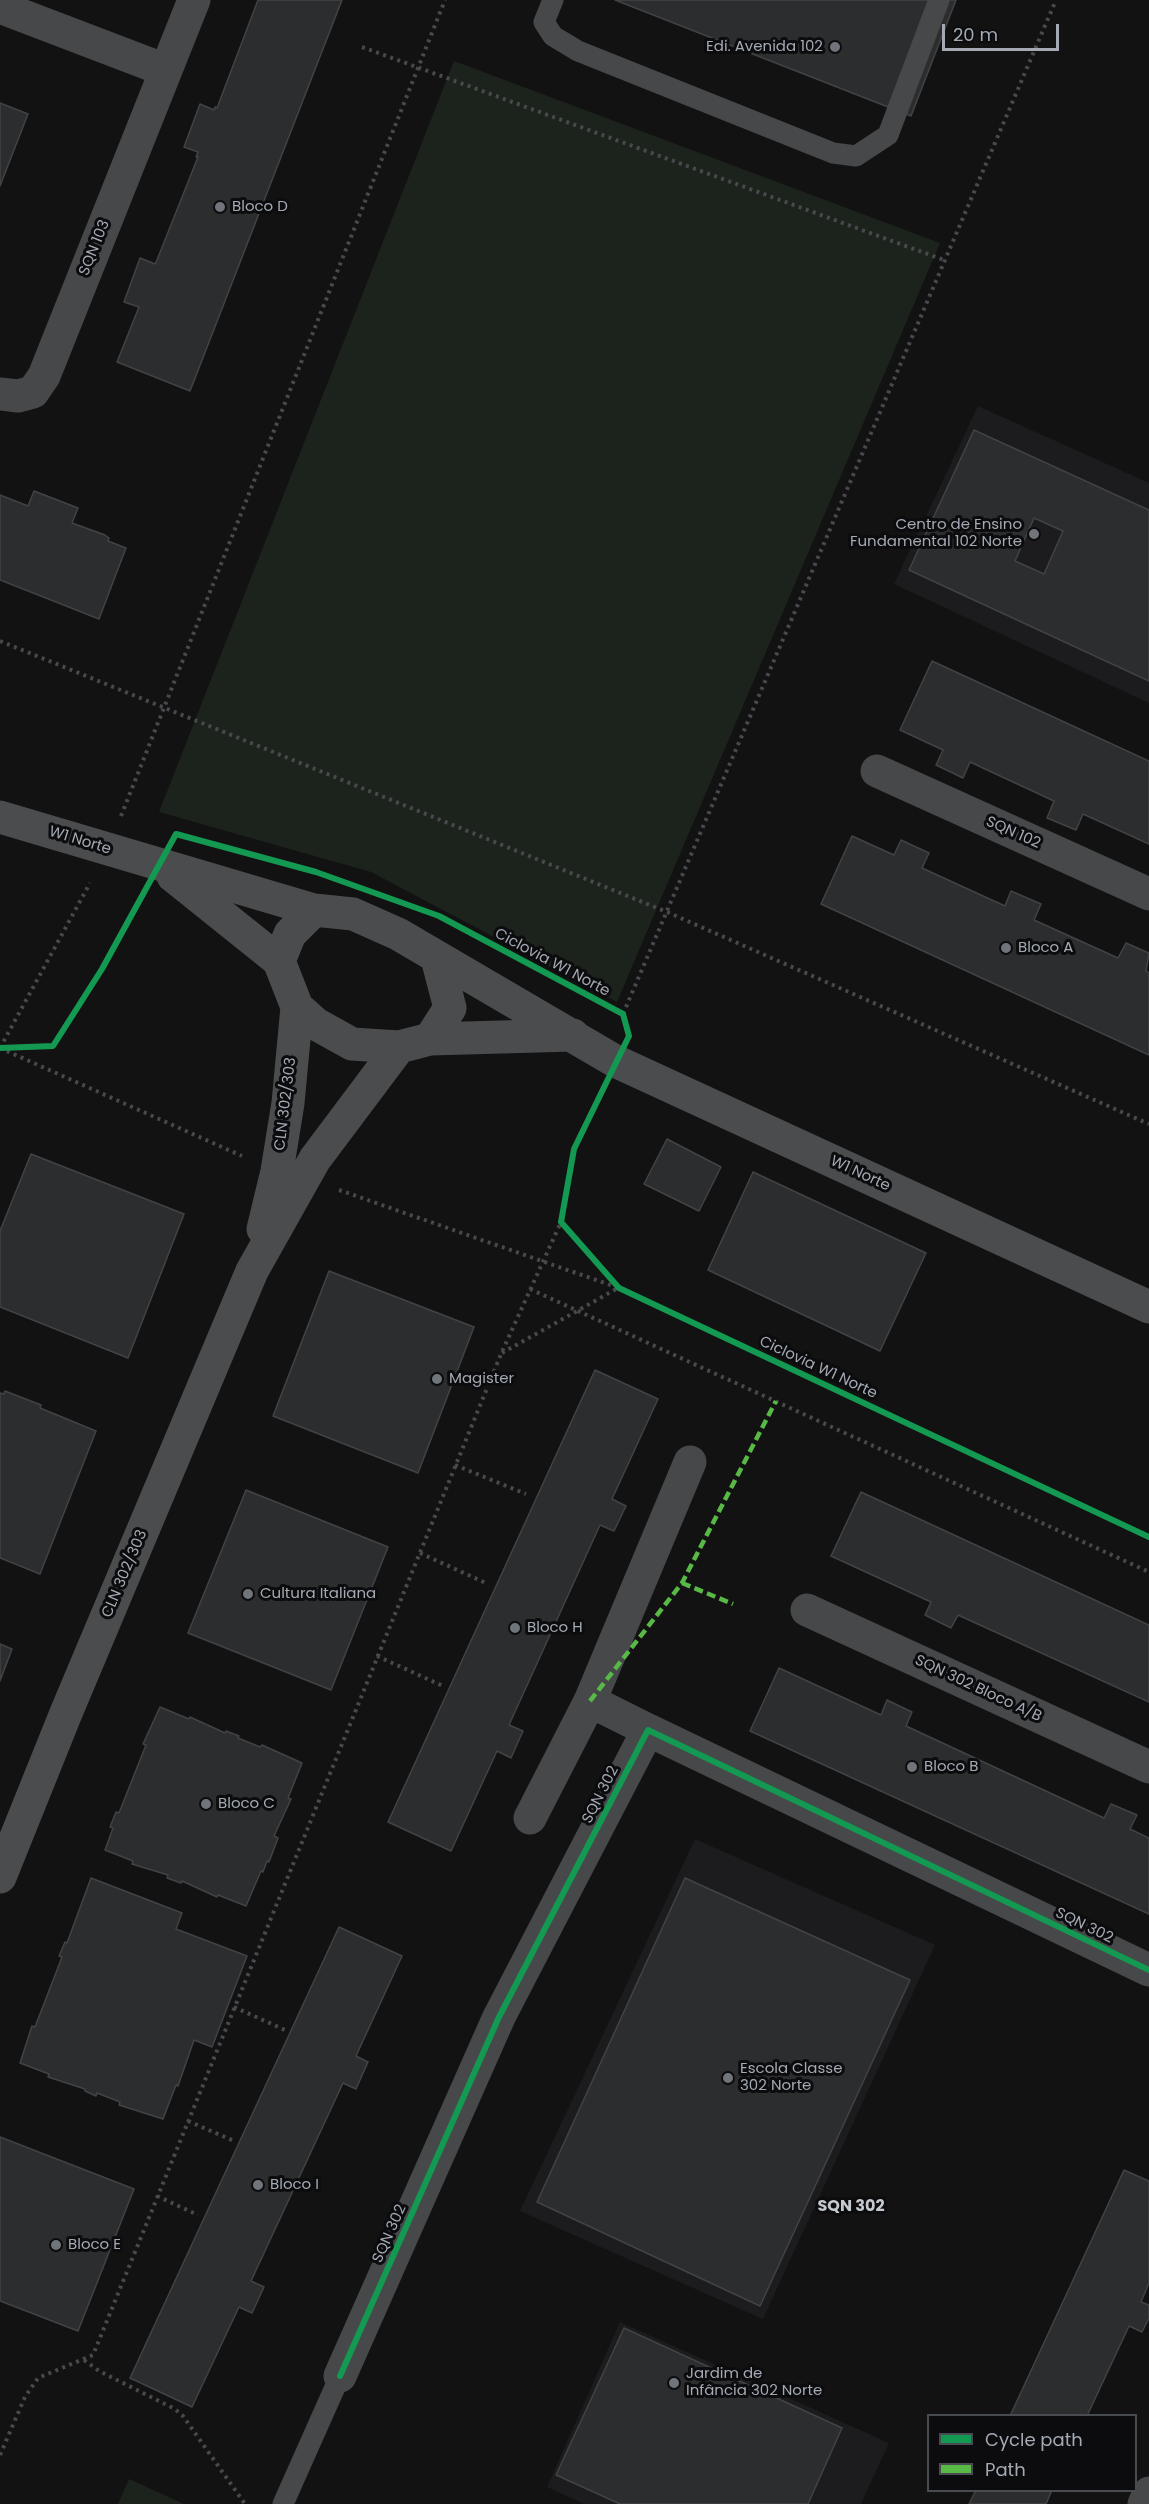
<!DOCTYPE html>
<html>
<head>
<meta charset="utf-8">
<style>
  body { margin:0 }
  #map { position:relative; width:1149px; height:2504px; overflow:hidden; background:#121212; font-family:Poppins,sans-serif }
  canvas { display:block }
  .legend { position:absolute; left:927px; top:2414px; width:210px; height:78px; box-sizing:border-box; background:#0c0c0e; border:2px solid #484b50; margin:0; padding:8px 10px; list-style:none; font-size:18px; color:#a3aab3 }
  .legend li { display:flex; align-items:center; gap:12px; height:30px }
  .legend b { width:30px; border:2px solid #484b50 }
  .scale { position:absolute; left:942px; top:24px; width:117px; height:27px; box-sizing:border-box; border:3px solid #a3aab3; border-top:0; padding-left:8px; font-size:18px; line-height:21px; white-space:nowrap; color:#a3aab3; -webkit-text-stroke:4px #0c0c0e; paint-order:stroke }
</style>
</head>
<body>
<div id="map">
<canvas width="1149" height="2504"></canvas>
<ul class="legend">
<li><b style="height:8px;background:#139951"></b>Cycle path</li>
<li><b style="height:8px;background:#58b947"></b>Path</li>
</ul>
<div class="scale">20 m</div>
</div>
<script>
const c = document.querySelector('canvas').getContext('2d');
c.lineJoin = 'round';
function fillPath(path, color) {
  c.fillStyle = color;
  c.fill(path, 'evenodd');
}
function shape(rows) {
  const path = new Path2D();
  for (const r of rows) {
    path.moveTo(r[0], r[1]);
    for (let i = 2; i < r.length; i += 2) path.lineTo(r[i], r[i + 1]);
  }
  return path;
}
function trace(path, color, width, dash) {
  c.strokeStyle = color;
  c.lineWidth = width;
  c.lineCap = dash ? 'butt' : 'round';
  c.setLineDash(dash || []);
  c.stroke(path);
}
function drawText(font, color, halo, rows, align = 'center') {
  c.font = font + ' Poppins,sans-serif';
  c.lineWidth = 6;
  c.setLineDash([]);
  c.textBaseline = 'middle';
  c.strokeStyle = halo;
  c.fillStyle = color;
  for (const [text, x, y, turn = 0] of rows) {
    c.save();
    c.translate(x, y);
    c.rotate((+turn || 0) * Math.PI / 180);
    c.textAlign = isNaN(turn) ? turn : align;
    if (halo) c.strokeText(text, 0, 0);
    c.fillText(text, 0, 0);
    c.restore();
  }
}
fillPath(shape([
  [978,406,1149,483,1149,703,894,584],
  [695,1839,935,1945,763,2319,520,2211],
  [620,2322,889,2443,861,2504,584,2504,547,2487]
]), '#1c1c1e');
fillPath(shape([
  [454,61,940,243,617,1002,371,872,159,812],
  [129,2479,184,2504,118,2504]
]), '#1c221c');
const building = shape([
  [258,0,342,0,190,391,117,362,139,307,124,302,140,258,155,264,157,260,198,157,196,157,198,152,184,147,200,104,214,110,215,107,217,108,258,0],
  [615,0,956,0,911,116,615,0],
  [0,103,28,114,0,186,0,103],
  [974,430,1149,510,1149,681,909,570,974,430],
  [1034,518,1063,531,1044,574,1015,561,1034,518],
  [34,491,78,508,72,523,105,535,109,538,108,541,126,548,99,619,0,580,0,495,28,506,34,491],
  [932,661,1149,761,1149,844,1083,814,1076,830,1047,818,1054,801,970,762,963,778,936,765,943,750,900,730,932,661],
  [852,836,894,855,901,840,929,853,922,868,1005,906,1011,891,1041,904,1034,920,1118,958,1126,943,1149,953,1146,971,1149,973,1149,1055,821,904,852,836],
  [667,1139,721,1167,699,1211,644,1184,667,1139],
  [31,1154,184,1214,128,1358,0,1307,0,1231,31,1154],
  [753,1172,926,1253,880,1351,708,1270,753,1172],
  [329,1271,474,1327,418,1473,273,1416,329,1271],
  [595,1370,658,1399,612,1499,626,1506,614,1531,600,1525,509,1725,523,1731,511,1758,497,1751,451,1851,388,1822,595,1370],
  [5,1391,41,1405,40,1408,96,1431,40,1574,0,1558,0,1393,4,1394,5,1391],
  [246,1490,388,1547,331,1690,188,1633,246,1490],
  [861,1492,1149,1625,1149,1702,958,1615,951,1628,925,1615,931,1602,831,1556,861,1492],
  [0,1644,12,1649,0,1681,0,1644],
  [779,1668,881,1715,887,1700,912,1712,906,1726,1104,1818,1111,1804,1137,1815,1130,1829,1149,1838,1149,1914,750,1731,779,1668],
  [160,1707,189,1719,190,1717,225,1733,226,1731,239,1736,238,1738,260,1747,262,1745,302,1763,288,1798,291,1799,274,1836,278,1838,269,1862,267,1861,263,1872,261,1871,246,1906,218,1895,217,1897,182,1881,181,1883,167,1878,168,1875,132,1864,133,1861,105,1850,113,1828,110,1827,116,1812,119,1813,146,1745,143,1744,160,1707],
  [91,1878,182,1913,176,1929,247,1956,212,2047,194,2040,178,2086,176,2085,163,2119,119,2105,120,2102,97,2093,96,2096,85,2091,85,2089,48,2077,49,2074,20,2063,32,2026,35,2027,62,1957,59,1956,65,1942,67,1943,91,1878],
  [685,1878,910,1980,760,2306,537,2202,685,1878],
  [339,1927,402,1956,356,2056,368,2062,356,2089,343,2083,251,2281,264,2287,252,2313,239,2307,192,2407,130,2378,339,1927],
  [0,2137,134,2189,78,2331,0,2301,0,2137],
  [1124,2170,1149,2181,1149,2283,1141,2302,1149,2305,1149,2318,1142,2332,1129,2326,1087,2416,1010,2416,1124,2170],
  [624,2328,842,2428,808,2504,620,2504,556,2475,624,2328],
  [976,2490,1052,2490,1046,2504,969,2504,976,2490]
]);
fillPath(building, '#2c2d2e');
trace(building, '#414346', 1.5);
trace(shape([
  [362,47,944,260],
  [0,641,667,912,1149,1124],
  [121,816,445,0],
  [623,1014,1056,0],
  [0,1048,90,883],
  [0,1048,242,1156],
  [339,1190,619,1288],
  [530,1289,1149,1572],
  [502,1353,618,1288],
  [455,1465,526,1494],
  [420,1553,488,1584],
  [377,1656,443,1686],
  [234,2007,285,2030],
  [188,2121,234,2141],
  [157,2196,198,2215],
  [84,2360,99,2371,175,2409,183,2416,245,2504],
  [0,2455,25,2397,38,2378,93,2355,501,1354,561,1222]
]), '#48494c', 4, [3, 4.5]);
trace(shape([
  [553,0,544,22,553,36,578,51,833,153,856,156,888,135,939,0],
  [283,2504,340,2376]
]), '#46484a', 21);
trace(shape([
  [0,7,165,70],
  [0,394,18,396,33,392,44,376,194,0],
  [877,771,1149,894],
  [807,1610,1149,1767],
  [590,1701,648,1730],
  [530,1818,590,1701,690,1462],
  [340,2376,499,2017,648,1730,1149,1970],
  [1144,2504,1149,2493]
]), '#46484a', 33);
trace(shape([
  [0,817,314,910,353,914,398,934,615,1061,1149,1307],
  [173,876,279,961],
  [314,910,290,934,279,961,297,1007,316,1024,352,1044,399,1047,430,1039,573,1035],
  [430,1039,450,1008,437,958],
  [263,1229,277,1171,288,1103,297,1007],
  [0,1877,66,1713,252,1271,315,1159,399,1047]
]), '#4a4c4e', 33);
trace(shape([
  [682,1583,733,1604],
  [590,1701,682,1583,776,1401]
]), '#58b947', 4.5, [9, 4.5]);
trace(shape([
  [0,1048,53,1046,102,969,176,834,316,872,439,916,623,1014,629,1036,574,1149,561,1222,619,1288,1149,1537],
  [340,2376,499,2017,648,1730,1149,1970]
]), '#139951', 6);
for (const [x, y, r, color] of [
  [835,47,6,"#70757b"],
  [220,207,6,"#70757b"],
  [1034,534,6,"#70757b"],
  [1006,948,6,"#70757b"],
  [437,1379,6,"#70757b"],
  [248,1594,6,"#70757b"],
  [515,1628,6,"#70757b"],
  [912,1767,6,"#70757b"],
  [206,1804,6,"#70757b"],
  [728,2078,6,"#70757b"],
  [258,2185,6,"#70757b"],
  [56,2245,6,"#70757b"],
  [674,2383,6,"#70757b"]
]) {
  const dot = new Path2D();
  dot.arc(x, y, r, 0, 2 * Math.PI);
  c.fillStyle = color;
  c.fill(dot);
  trace(dot, '#0c0c0e', 2);
}
drawText('15px', '#a3aab3', '#0c0c0e', [
  ["Edi. Avenida 102",823,47,"right"],
  ["Bloco D",232,207],
  ["Centro de Ensino",1022,525,"right"],
  ["Fundamental 102 Norte",1022,542,"right"],
  ["Bloco A",1018,948],
  ["Magister",449,1379],
  ["Cultura Italiana",260,1594],
  ["Bloco H",527,1628],
  ["Bloco B",924,1767],
  ["Bloco C",218,1804],
  ["Escola Classe",740,2069],
  ["302 Norte",740,2086],
  ["Bloco I",270,2185],
  ["Bloco E",68,2245],
  ["Jardim de",686,2374],
  ["Infância 302 Norte",686,2391]
], 'left');
drawText('15px', '#a3aab3', '#0c0c0e', [
  ["SQN 103",95,248,-68],
  ["SQN 102",1013,833,24],
  ["W1 Norte",80,841,17],
  ["Ciclovia W1 Norte",552,963,28],
  ["CLN 302/303",286,1104,-83],
  ["W1 Norte",860,1174,25],
  ["Ciclovia W1 Norte",818,1368,25],
  ["CLN 302/303",125,1574,-67],
  ["SQN 302 Bloco A/B",978,1689,25],
  ["SQN 302",601,1795,-63],
  ["SQN 302",1084,1926,26],
  ["SQN 302",390,2234,-66]
]);
drawText('bold 16px', '#c4c8cf', '#0c0c0e', [
  ["SQN 302",851,2207]
]);
</script>
</body>
</html>
